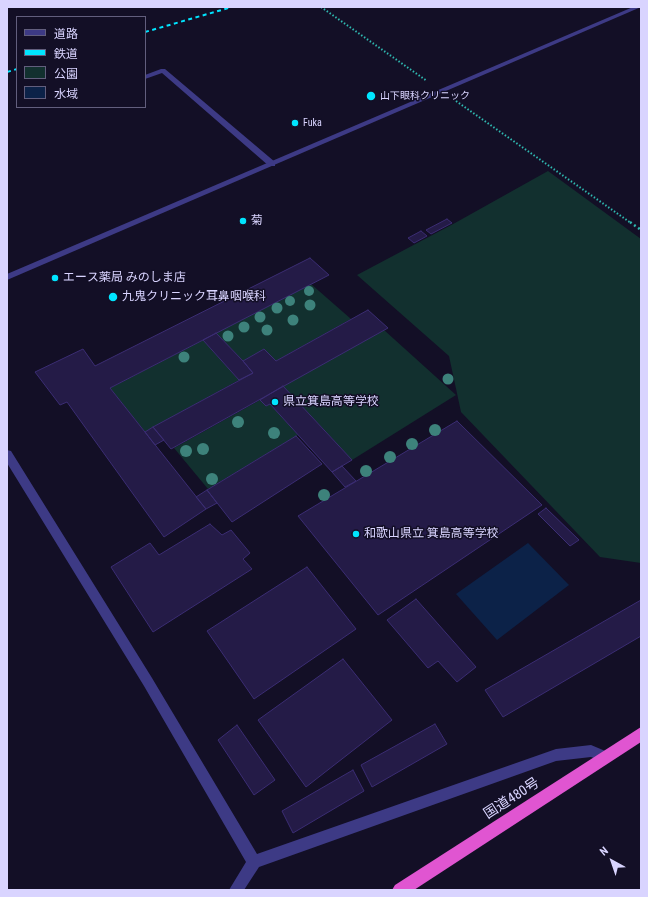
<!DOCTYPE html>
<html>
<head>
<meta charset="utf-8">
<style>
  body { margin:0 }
  #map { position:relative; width:648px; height:897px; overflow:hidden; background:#130f26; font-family:"Roboto Condensed","Noto Sans JP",sans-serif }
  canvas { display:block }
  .frame { position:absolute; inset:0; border:8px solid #d9d4ff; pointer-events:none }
  .legend { position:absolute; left:16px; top:16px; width:130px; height:92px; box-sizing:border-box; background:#130f26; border:1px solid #625e7d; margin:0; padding:5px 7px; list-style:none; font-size:12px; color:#d9d4ff }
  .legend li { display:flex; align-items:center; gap:8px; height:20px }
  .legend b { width:20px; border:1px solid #625e7d }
  .north { position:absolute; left:592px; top:841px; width:40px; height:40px; -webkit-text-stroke:3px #130f26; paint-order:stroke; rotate:320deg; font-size:11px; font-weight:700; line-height:16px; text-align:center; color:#d9d4ff }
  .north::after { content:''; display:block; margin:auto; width:14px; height:18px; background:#d9d4ff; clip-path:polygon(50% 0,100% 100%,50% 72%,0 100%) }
</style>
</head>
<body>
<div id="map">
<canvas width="648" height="897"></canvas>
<div class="frame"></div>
<ul class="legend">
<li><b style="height:5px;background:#3d3a85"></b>道路</li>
<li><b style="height:5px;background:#00e5ff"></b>鉄道</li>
<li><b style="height:11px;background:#12302f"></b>公園</li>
<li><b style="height:11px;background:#0c2248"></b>水域</li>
</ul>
<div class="north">N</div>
</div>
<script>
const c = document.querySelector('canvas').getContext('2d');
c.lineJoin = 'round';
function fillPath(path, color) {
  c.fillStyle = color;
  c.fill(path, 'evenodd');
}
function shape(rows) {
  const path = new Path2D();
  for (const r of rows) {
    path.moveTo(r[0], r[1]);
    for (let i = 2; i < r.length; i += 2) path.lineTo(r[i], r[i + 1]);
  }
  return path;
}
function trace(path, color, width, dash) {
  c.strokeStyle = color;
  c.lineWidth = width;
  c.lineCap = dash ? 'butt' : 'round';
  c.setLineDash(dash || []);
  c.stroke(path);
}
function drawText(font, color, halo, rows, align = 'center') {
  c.font = font + ' "Roboto Condensed","Noto Sans JP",sans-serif';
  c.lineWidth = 3;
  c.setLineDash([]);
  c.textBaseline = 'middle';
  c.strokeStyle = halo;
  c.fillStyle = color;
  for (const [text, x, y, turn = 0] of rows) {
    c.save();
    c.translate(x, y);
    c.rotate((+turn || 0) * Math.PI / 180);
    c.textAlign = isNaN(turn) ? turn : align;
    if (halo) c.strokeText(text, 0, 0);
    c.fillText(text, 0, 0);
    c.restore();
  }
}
fillPath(shape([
  [548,171,641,239,641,563,600,557,461,412,449,356,357,275,455,223],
  [311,284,351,319,276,361,264,349,243,361,216,333],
  [384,330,456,395,352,460,283,386],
  [203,340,239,380,145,432,110,388],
  [260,400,266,406,270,404,298,435,208,489,174,448]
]), '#12302f');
fillPath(shape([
  [528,543,569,585,497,640,456,594]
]), '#0c2248');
const building = shape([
  [447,219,452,223,431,234,426,230,447,219],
  [421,231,427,236,414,243,408,238,421,231],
  [310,258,329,275,110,388,206,509,164,537,67,402,60,405,35,372,83,349,95,366,310,258],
  [368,310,388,328,171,449,153,427,253,373,243,361,264,349,276,361,368,310],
  [216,333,243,361,253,373,239,380,203,340,216,333],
  [283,386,352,460,332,472,270,404,266,406,260,400,283,386],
  [457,421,542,505,378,615,298,516,457,421],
  [153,427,164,440,155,445,145,432,153,427],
  [296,436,322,464,232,522,207,490,296,436],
  [342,466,356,481,345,487,332,472,342,466],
  [207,490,217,503,206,509,196,497,207,490],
  [546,508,579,540,570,546,538,514,546,508],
  [210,524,222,535,231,530,250,553,243,559,252,569,153,632,111,567,150,543,159,555,210,524],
  [307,567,356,629,254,699,207,631,307,567],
  [416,599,476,667,457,682,438,661,428,668,387,620,416,599],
  [641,600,641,636,503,717,485,690,641,600],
  [343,659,392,720,306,787,258,720,343,659],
  [435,724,447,744,372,787,361,765,435,724],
  [237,725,275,780,254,795,218,740,237,725],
  [353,770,364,791,293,833,282,811,353,770]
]);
fillPath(building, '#241b47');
trace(building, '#3b2d73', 1);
trace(shape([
  [321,7,427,81],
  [456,101,631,223]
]), '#2fb8b0', 2, [1.5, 2]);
trace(shape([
  [630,222,641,230]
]), '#2fb8b0', 2.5, [2, 3]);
fillPath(shape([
  [161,69,165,69,275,162,275,166,269,166,162,73,145,79,145,75,161,69],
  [7,450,11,451,152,678,257,854,556,749,591,745,610,753,612,757,610,761,606,763,591,757,556,761,259,867,244,890,229,890,246,862,144,686,7,463,7,450]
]), '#3d3a85');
fillPath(shape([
  [633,7,641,7,7,280,7,274,633,7]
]), '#3d3a85');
fillPath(shape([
  [641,727,641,742,414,890,392,890,395,885,641,727]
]), '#e055d1');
trace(shape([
  [145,32,232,7],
  [7,72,17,69]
]), '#00e5ff', 2, [4, 3.5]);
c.fillStyle = '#3d827b';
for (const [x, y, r] of [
  [309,291,5],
  [290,301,5],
  [310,305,5.5],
  [277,308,5.5],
  [260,317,5.5],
  [293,320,5.5],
  [244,327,5.5],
  [267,330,5.5],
  [228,336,5.5],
  [184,357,5.5],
  [448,379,5.5],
  [238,422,6],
  [435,430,6],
  [274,433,6],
  [412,444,6],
  [203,449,6],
  [186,451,6],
  [390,457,6],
  [366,471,6],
  [212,479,6],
  [324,495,6]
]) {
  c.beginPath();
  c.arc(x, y, r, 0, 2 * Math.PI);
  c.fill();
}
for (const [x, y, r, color] of [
  [371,96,5,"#00e5ff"],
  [295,123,4,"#00e5ff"],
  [243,221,4,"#00e5ff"],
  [55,278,4,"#00e5ff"],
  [113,297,5,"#00e5ff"],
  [275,402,4,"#00e5ff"],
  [356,534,4,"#00e5ff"]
]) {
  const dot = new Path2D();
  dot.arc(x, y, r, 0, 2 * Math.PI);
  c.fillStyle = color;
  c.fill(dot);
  trace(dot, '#130f26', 1.5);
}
drawText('10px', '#d9d4ff', '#130f26', [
  ["山下眼科クリニック",380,96],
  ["Fuka",303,123]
], 'left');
drawText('12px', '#d9d4ff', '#130f26', [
  ["菊",251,221],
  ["エース薬局 みのしま店",63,278],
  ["九鬼クリニック耳鼻咽喉科",122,297],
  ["県立箕島高等学校",283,402],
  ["和歌山県立 箕島高等学校",364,534]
], 'left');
drawText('14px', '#d9d4ff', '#130f26', [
  ["国道480号",512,799,-33]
]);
</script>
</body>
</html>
